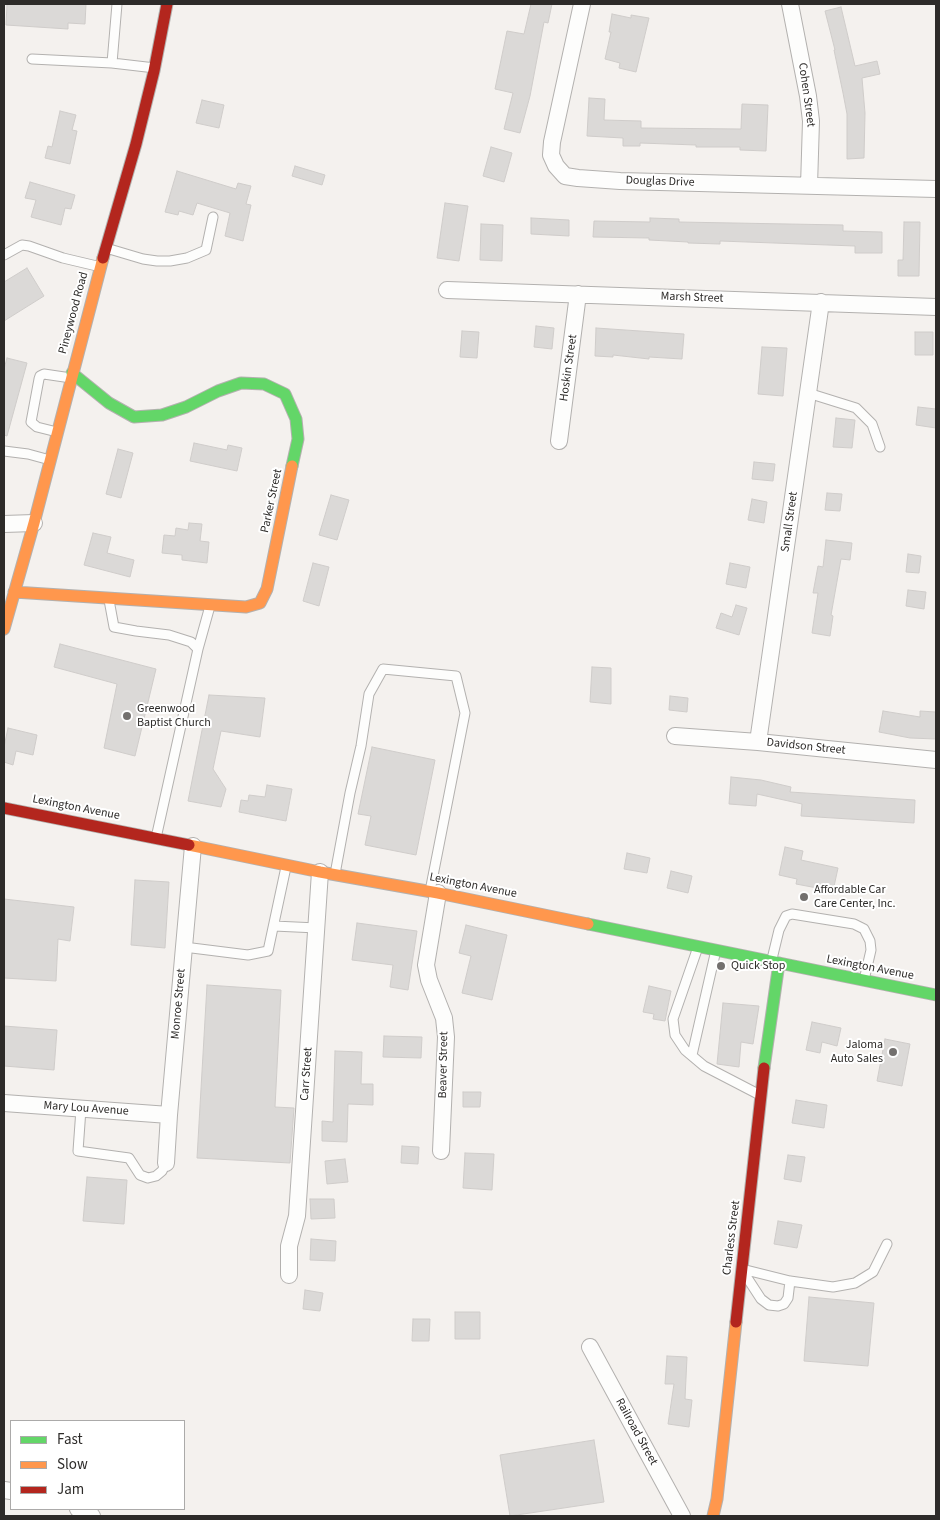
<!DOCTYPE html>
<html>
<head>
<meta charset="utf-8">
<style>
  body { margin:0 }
  #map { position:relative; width:940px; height:1520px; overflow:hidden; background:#f4f1ee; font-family:"Source Sans 3",sans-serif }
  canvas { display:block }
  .frame { position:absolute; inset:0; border:5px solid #2d2b29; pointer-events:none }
  .legend { position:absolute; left:10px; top:1420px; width:175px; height:90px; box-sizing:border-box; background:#fff; border:1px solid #abaaa9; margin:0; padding:6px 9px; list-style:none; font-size:15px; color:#2d2b29 }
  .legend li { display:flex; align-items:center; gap:10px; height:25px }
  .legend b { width:25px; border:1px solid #abaaa9 }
</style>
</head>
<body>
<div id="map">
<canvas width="940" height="1520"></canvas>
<div class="frame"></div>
<ul class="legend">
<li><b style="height:6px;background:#63d668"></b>Fast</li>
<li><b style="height:6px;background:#ff974d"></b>Slow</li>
<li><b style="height:6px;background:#b3261e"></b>Jam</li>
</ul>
</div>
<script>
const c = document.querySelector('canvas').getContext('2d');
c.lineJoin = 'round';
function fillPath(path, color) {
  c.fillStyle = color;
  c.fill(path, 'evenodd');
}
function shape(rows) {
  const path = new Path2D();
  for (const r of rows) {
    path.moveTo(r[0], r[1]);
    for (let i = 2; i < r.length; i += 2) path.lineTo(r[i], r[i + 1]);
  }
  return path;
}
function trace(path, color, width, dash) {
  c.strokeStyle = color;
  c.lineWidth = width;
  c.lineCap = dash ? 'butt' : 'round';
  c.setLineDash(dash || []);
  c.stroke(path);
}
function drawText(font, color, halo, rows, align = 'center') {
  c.font = font + ' "Source Sans 3",sans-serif';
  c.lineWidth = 4;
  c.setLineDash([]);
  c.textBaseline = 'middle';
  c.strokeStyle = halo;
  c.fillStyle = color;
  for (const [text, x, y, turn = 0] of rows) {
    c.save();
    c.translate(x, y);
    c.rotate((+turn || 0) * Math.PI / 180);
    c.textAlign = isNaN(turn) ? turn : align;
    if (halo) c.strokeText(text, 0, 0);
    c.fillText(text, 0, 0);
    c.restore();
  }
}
const building = shape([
  [7,4,86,4,85,24,68,23,68,29,6,25,7,4],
  [531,4,552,4,548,23,544,22,530,96,520,133,504,129,513,93,495,89,507,31,524,34,531,4],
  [841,7,855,66,877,61,880,74,862,78,865,113,864,158,847,159,847,114,843,93,834,50,835,50,825,11,841,7],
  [612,14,631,18,631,15,649,18,636,72,619,68,620,63,605,59,611,32,609,32,612,14],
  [589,98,605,99,604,120,641,121,641,128,741,129,742,104,768,105,766,151,740,150,740,147,696,147,696,145,640,143,640,146,623,146,623,138,587,136,589,98],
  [202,100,224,105,219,128,196,123,202,100],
  [60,111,76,115,72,130,77,131,70,164,45,158,48,146,52,147,60,111],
  [491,147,512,153,504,182,483,176,491,147],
  [295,166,325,175,322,185,292,176,295,166],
  [177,171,236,189,238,183,251,186,246,204,251,205,243,241,225,236,230,213,197,203,193,215,179,211,178,215,165,212,177,171],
  [30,182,75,195,71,209,65,208,61,225,31,217,36,200,25,198,30,182],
  [445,203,468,206,459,261,437,258,445,203],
  [531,218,569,220,569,236,531,234,531,218],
  [650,218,679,219,679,222,843,225,843,231,882,232,882,253,855,253,855,246,720,241,720,244,688,243,688,242,649,240,649,238,593,237,594,221,650,222,650,218],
  [904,222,920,222,919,276,898,276,898,260,903,260,904,222],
  [481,224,503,225,502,261,480,260,481,224],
  [27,268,44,296,4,321,4,282,27,268],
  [536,326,554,328,552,349,534,347,536,326],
  [596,328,684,334,682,359,649,357,649,359,613,355,613,357,595,356,596,328],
  [462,331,479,332,477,358,460,357,462,331],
  [915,332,933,332,933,355,915,355,915,332],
  [762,347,787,348,783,396,758,394,762,347],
  [7,358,27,363,7,436,4,435,4,369,7,358],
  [918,407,936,409,936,428,916,425,918,407],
  [836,418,855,420,852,448,833,447,836,418],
  [194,443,227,450,228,445,242,448,237,471,190,461,194,443],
  [118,449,133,453,121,498,106,494,118,449],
  [754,462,775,464,773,481,752,479,754,462],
  [827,493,842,494,840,511,825,510,827,493],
  [331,495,349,500,337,540,319,535,331,495],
  [752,499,767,502,764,523,748,520,752,499],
  [189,523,202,524,200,541,209,542,207,563,182,560,182,555,162,553,164,535,175,536,176,528,188,530,189,523],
  [93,533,111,537,107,553,134,560,130,577,84,565,93,533],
  [826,540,852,543,850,560,841,559,831,615,833,616,830,636,812,633,818,593,813,593,818,566,823,567,826,540],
  [908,554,921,556,919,573,906,572,908,554],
  [313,563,329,567,319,606,303,601,313,563],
  [730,563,750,567,746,588,726,584,730,563],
  [908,590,926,592,924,609,906,606,908,590],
  [736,605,747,608,739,635,716,628,721,613,732,617,736,605],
  [60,644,156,669,135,756,104,748,117,684,54,667,60,644],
  [592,667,611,668,611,704,590,702,592,667],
  [209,695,265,698,260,737,221,731,213,769,226,789,221,807,188,801,209,695],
  [670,696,688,698,687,712,669,710,670,696],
  [883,711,920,717,920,711,936,712,936,739,910,738,879,732,883,711],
  [8,728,37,735,33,755,16,751,13,765,4,762,4,747,8,728],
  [372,747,435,760,416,855,365,845,371,816,358,814,372,747],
  [731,777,761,780,791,787,790,792,915,800,914,823,801,816,802,804,757,794,756,806,729,804,731,777],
  [267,785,292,789,286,821,239,812,241,800,248,801,249,795,265,797,267,785],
  [785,847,803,851,801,860,838,868,833,891,796,884,797,879,779,875,785,847],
  [627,853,650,858,647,873,624,869,627,853],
  [671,871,692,876,688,893,667,888,671,871],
  [135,880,169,882,165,948,131,945,135,880],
  [4,899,74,907,70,941,58,939,56,981,4,978,4,899],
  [357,923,417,931,408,990,390,987,393,965,352,960,357,923],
  [466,925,507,935,492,1000,462,993,471,956,459,953,466,925],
  [207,985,281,990,275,1107,294,1108,290,1163,197,1158,207,985],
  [649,986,671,991,665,1021,653,1019,654,1014,643,1012,649,986],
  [723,1003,759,1006,753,1044,741,1042,739,1067,717,1064,723,1003],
  [812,1022,841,1028,837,1046,822,1042,820,1053,806,1050,812,1022],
  [4,1026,57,1030,54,1070,4,1066,4,1026],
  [384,1036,422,1037,421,1058,383,1057,384,1036],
  [885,1039,910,1044,902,1086,877,1081,885,1039],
  [335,1051,362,1052,361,1084,373,1084,373,1105,348,1104,347,1142,322,1141,322,1121,333,1122,335,1051],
  [463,1092,481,1092,480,1107,463,1107,463,1092],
  [796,1100,827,1105,824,1128,792,1123,796,1100],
  [402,1146,419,1147,418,1164,401,1163,402,1146],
  [465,1153,494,1154,492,1190,463,1188,465,1153],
  [788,1155,805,1157,801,1182,784,1179,788,1155],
  [345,1159,348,1182,327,1184,325,1161,345,1159],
  [87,1177,127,1180,124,1224,83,1221,87,1177],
  [310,1199,334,1199,335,1218,311,1219,310,1199],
  [778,1221,802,1225,797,1248,774,1244,778,1221],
  [311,1239,336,1241,335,1261,310,1260,311,1239],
  [305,1290,323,1293,320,1311,303,1309,305,1290],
  [809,1297,874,1303,868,1366,804,1361,809,1297],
  [455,1312,480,1312,480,1339,455,1339,455,1312],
  [413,1319,430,1319,429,1341,412,1341,413,1319],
  [667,1356,687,1357,685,1399,692,1400,689,1427,668,1424,674,1384,665,1384,667,1356],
  [594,1440,604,1502,510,1516,500,1455,594,1440]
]);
fillPath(building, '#dbd9d7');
trace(building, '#cfccca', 1);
const lane = shape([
  [117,4,112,63,155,68],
  [32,59,112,63],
  [106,248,143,259,157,261,170,261,187,258,206,250,213,217],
  [4,255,22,245,29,246,63,258,101,267],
  [808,393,856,408,872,424,880,447],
  [57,432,37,427,31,422,39,379,40,376,44,374,71,378],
  [4,451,28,454,50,460],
  [109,600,114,627,136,631,169,635,191,642,198,649,156,838],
  [198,649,210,606],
  [335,874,350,793,361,746,369,694,383,669,456,676,465,713,430,891],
  [274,926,317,928],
  [184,947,248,955,268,951,286,867],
  [698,947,673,1019,675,1035,685,1050,704,1066,758,1094],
  [772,959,779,930,786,916,792,914,854,924,864,929,870,941,871,950,864,980],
  [692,1055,716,950],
  [81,1109,78,1151,129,1158,140,1175,148,1178,156,1176,162,1171,166,1163],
  [742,1269,790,1281,833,1287,855,1283,873,1272,887,1244],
  [746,1276,761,1299,769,1305,778,1306,784,1304,788,1298,790,1281]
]);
const street = shape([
  [582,4,552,142,551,155,556,166,565,176,578,178,620,181,936,189],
  [790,4,808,96,811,121,809,186],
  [447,290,936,307],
  [559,441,578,294],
  [4,524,34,523],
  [675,736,758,742,936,760],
  [758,742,821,302],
  [438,893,426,965,429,980,444,1018,446,1037,441,1151],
  [4,1103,169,1115],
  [166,1163,169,1115,193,846],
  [289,1275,289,1246,297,1216,320,872],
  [590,1347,682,1516],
  [4,1490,11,1491],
  [78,1509,92,1516]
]);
const fast = shape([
  [72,373,109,403,134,417,162,415,186,407,218,391,241,383,264,384,285,394,296,419,298,439,292,466],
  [588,924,936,995],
  [764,1068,779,963]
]);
const slow = shape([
  [14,592,246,607,260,603,267,589,292,466],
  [4,629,34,523,103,258],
  [189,845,320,872,438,893,588,924],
  [713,1516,717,1499,736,1322]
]);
const jam = shape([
  [103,258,136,144,154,71,167,4],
  [4,808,189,845],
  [736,1322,764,1068]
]);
trace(lane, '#b3b1af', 11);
trace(street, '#b3b1af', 18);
trace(fast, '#b3b1af', 13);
trace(slow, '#b3b1af', 13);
trace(jam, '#b3b1af', 13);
trace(lane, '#fdfdfc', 9);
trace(street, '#fdfdfc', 16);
trace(fast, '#63d668', 11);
trace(slow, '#ff974d', 11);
trace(jam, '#b3261e', 11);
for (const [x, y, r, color] of [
  [127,716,5,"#73706e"],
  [804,897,5,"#73706e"],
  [721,966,5,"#73706e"],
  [893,1052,5,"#73706e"]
]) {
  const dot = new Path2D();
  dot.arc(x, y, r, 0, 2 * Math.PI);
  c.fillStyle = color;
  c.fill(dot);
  trace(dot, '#fff', 2);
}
drawText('12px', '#2d2b29', '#fff', [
  ["Cohen Street",806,95,82],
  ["Douglas Drive",660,182,2],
  ["Marsh Street",692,298,2],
  ["Pineywood Road",74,313,-75],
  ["Hoskin Street",569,368,-82],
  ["Parker Street",272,501,-78],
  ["Small Street",790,522,-82],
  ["Davidson Street",806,747,6],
  ["Lexington Avenue",76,808,11],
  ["Lexington Avenue",473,886,11],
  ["Lexington Avenue",870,968,11],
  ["Monroe Street",179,1004,-85],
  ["Beaver Street",444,1065,-89],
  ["Carr Street",307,1074,-86],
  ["Mary Lou Avenue",86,1109,4],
  ["Charless Street",732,1238,-83],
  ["Railroad Street",636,1432,61]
]);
drawText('12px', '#2d2b29', '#fff', [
  ["Greenwood",137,709],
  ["Baptist Church",137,723],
  ["Affordable Car",814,890],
  ["Care Center, Inc.",814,904],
  ["Quick Stop",731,966],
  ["Jaloma",883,1045,"right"],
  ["Auto Sales",883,1059,"right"]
], 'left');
</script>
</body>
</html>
